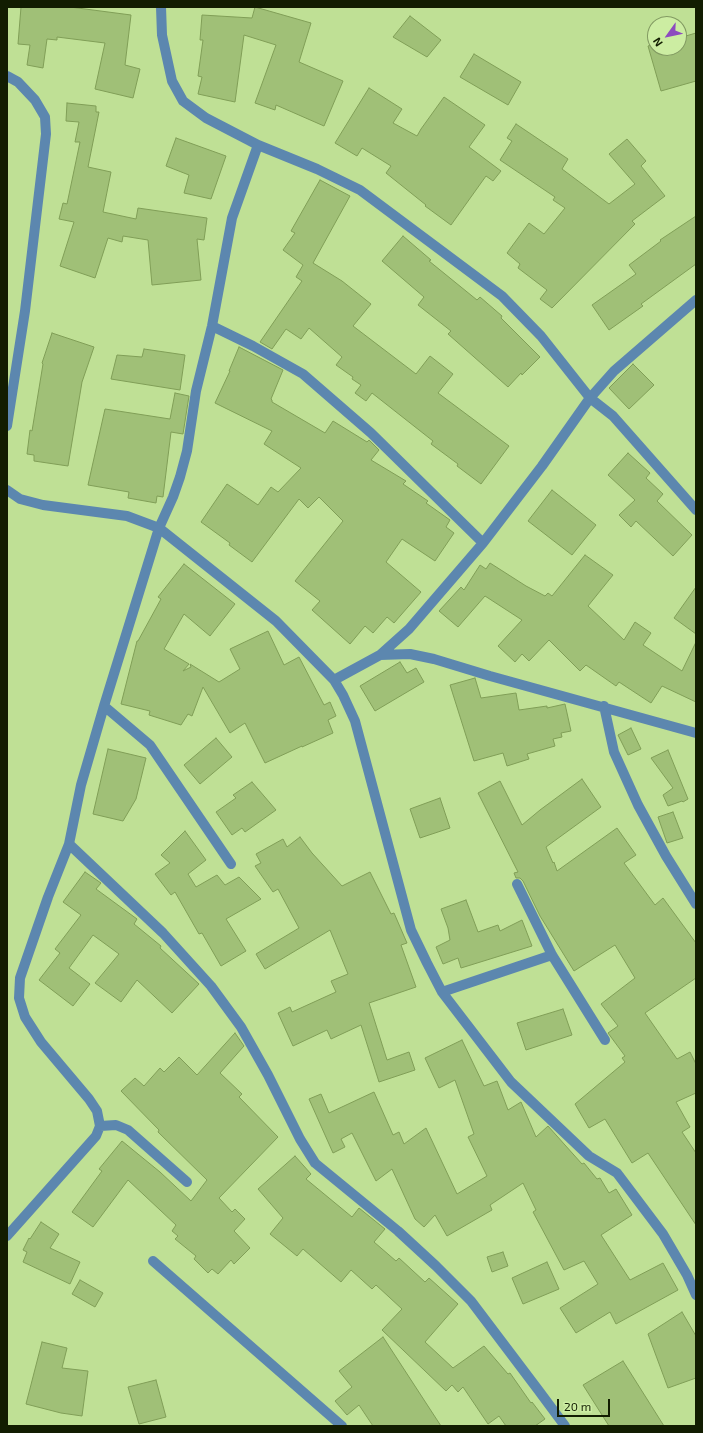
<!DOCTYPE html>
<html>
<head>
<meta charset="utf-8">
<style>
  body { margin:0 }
  #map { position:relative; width:703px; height:1433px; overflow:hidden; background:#bfe095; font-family:"Exo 2",sans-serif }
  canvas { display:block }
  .frame { position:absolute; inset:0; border:8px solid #121d01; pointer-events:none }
  .north { position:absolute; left:647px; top:16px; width:40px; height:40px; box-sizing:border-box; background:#cceda2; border:1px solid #829a62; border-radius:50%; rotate:237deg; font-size:11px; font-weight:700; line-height:16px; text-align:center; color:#121d01 }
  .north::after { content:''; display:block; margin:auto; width:14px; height:18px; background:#8d4bbf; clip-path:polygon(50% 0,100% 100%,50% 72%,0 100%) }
  .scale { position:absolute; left:557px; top:1399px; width:53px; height:18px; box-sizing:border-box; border:2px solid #121d01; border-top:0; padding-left:5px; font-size:12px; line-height:14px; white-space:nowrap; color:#121d01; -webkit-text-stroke:3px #cceda2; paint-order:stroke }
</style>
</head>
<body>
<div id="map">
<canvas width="703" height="1433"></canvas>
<div class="frame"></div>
<div class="north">N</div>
<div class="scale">20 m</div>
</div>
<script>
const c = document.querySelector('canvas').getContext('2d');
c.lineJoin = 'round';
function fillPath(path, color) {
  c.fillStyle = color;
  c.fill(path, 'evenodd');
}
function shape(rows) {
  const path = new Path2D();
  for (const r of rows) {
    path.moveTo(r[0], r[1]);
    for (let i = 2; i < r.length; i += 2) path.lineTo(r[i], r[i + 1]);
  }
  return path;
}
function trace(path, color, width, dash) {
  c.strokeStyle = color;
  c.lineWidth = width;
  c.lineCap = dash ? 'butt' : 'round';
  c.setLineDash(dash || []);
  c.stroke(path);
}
const building = shape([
  [21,7,70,7,131,15,125,65,140,69,133,98,95,89,105,43,57,37,57,40,47,39,43,68,27,65,30,45,18,44,21,7],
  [255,7,311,23,299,62,343,81,324,126,276,105,275,110,255,103,276,45,244,35,235,102,198,94,202,77,198,76,203,40,200,40,202,15,252,18,255,7],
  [410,16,441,40,427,57,393,37,410,16],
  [696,33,696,81,661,91,648,46,655,44,655,48,679,48,679,38,696,33],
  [474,54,521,82,508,105,460,77,474,54],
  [369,88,402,109,393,123,417,136,421,129,444,97,485,125,469,147,501,171,493,181,486,176,451,225,425,206,426,205,386,173,391,166,362,148,357,156,335,143,369,88],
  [67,103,96,106,96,112,99,112,88,167,111,172,103,212,136,219,138,208,207,218,204,240,197,239,201,280,152,285,148,240,123,236,122,242,108,238,95,278,60,266,74,222,59,219,63,203,67,204,80,142,75,142,79,122,66,121,67,103],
  [516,124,568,159,562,169,609,204,635,184,609,154,627,139,646,161,641,166,665,196,632,221,635,224,552,308,540,299,547,290,518,268,520,264,507,253,529,223,544,234,565,208,553,200,555,197,500,160,512,141,507,138,516,124],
  [176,138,226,156,211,199,184,193,189,175,166,166,176,138],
  [320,180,350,196,313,263,342,281,371,304,353,326,416,374,430,356,453,374,438,393,509,446,481,484,457,466,458,464,431,444,433,441,372,393,366,401,355,393,361,385,352,379,353,377,336,365,342,357,309,328,301,339,286,329,272,349,260,342,302,281,296,277,303,265,283,250,295,233,291,231,320,180],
  [696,216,696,264,641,304,643,306,609,330,592,305,636,274,629,265,661,241,660,240,696,216],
  [403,236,431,260,429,261,477,300,480,297,502,316,501,318,540,357,522,375,521,373,508,387,448,334,451,331,418,305,424,297,382,261,403,236],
  [52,333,94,347,82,382,68,466,34,461,34,455,27,454,30,430,32,431,43,364,42,363,52,333],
  [239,347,283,370,271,399,272,400,272,402,325,433,333,421,367,442,369,440,379,450,371,460,406,481,403,484,428,501,426,503,450,520,446,527,454,533,435,561,402,539,386,562,421,592,394,623,387,617,373,633,365,626,350,644,312,610,320,601,295,581,343,521,319,497,308,508,299,499,252,562,229,545,230,543,201,522,227,484,258,505,271,487,278,492,301,468,264,444,272,431,215,403,230,371,229,371,239,347],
  [144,349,185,355,180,390,111,379,117,355,142,357,144,349],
  [633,364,654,385,629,409,609,388,633,364],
  [175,393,189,396,183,434,171,432,163,497,157,496,156,503,128,498,129,492,88,485,105,409,170,419,175,393],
  [628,453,650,473,646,478,663,494,657,501,692,535,673,556,636,521,631,527,619,515,635,500,608,475,628,453],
  [552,490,596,525,572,555,528,521,552,490],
  [585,555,613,575,588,606,624,640,635,622,651,633,643,645,682,671,696,642,696,702,662,686,651,703,619,682,616,686,586,665,580,671,549,640,529,661,522,654,515,662,498,646,522,620,485,596,458,627,439,611,461,587,464,590,480,565,486,569,490,563,526,586,545,596,548,593,552,596,585,555],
  [184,564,235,604,210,636,184,614,164,649,189,664,183,671,191,667,190,664,219,682,240,669,230,649,268,631,284,665,299,657,324,705,330,702,336,716,328,720,333,733,302,747,302,746,265,763,245,723,230,733,203,687,192,716,188,714,181,725,149,715,150,711,121,704,137,641,138,641,161,599,158,597,184,564],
  [696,587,696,634,674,618,696,587],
  [400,662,407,673,416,668,424,682,375,711,360,686,400,662],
  [475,678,481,698,516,693,519,710,547,706,547,708,565,704,571,731,561,733,562,737,553,739,555,746,527,754,529,759,507,766,503,753,474,761,450,685,475,678],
  [631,728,641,749,628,755,618,735,631,728],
  [216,738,232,757,200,784,184,765,216,738],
  [108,749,146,758,136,799,123,821,93,814,108,749],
  [668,750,688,799,683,802,682,801,668,806,663,795,673,788,651,758,668,750],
  [582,779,601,807,546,847,553,863,554,862,557,871,617,828,636,855,624,863,655,905,663,898,696,943,696,978,645,1013,677,1059,690,1052,696,1064,696,1093,676,1102,690,1127,682,1132,696,1153,696,1225,648,1153,632,1163,605,1119,589,1128,575,1104,625,1062,622,1058,625,1056,608,1033,618,1026,601,1004,635,978,615,945,574,971,540,916,523,881,520,878,516,878,514,873,518,872,478,793,500,781,522,825,540,810,582,779],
  [252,782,276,810,245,832,242,828,232,835,216,812,236,798,233,795,252,782],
  [440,798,450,828,420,838,410,809,440,798],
  [673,812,683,838,667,843,658,817,673,812],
  [185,831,206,860,188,874,196,887,217,875,225,885,239,877,261,899,226,919,246,951,221,966,202,933,199,934,175,892,171,895,155,874,170,863,161,855,185,831],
  [300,837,312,853,342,886,370,872,391,914,394,913,407,943,401,945,416,987,369,1003,387,1060,409,1052,415,1070,379,1082,361,1025,331,1039,327,1030,293,1046,278,1013,290,1007,292,1012,336,992,331,981,348,974,330,930,265,969,256,954,299,928,278,889,273,892,255,866,261,863,256,854,283,839,287,847,300,837],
  [85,872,101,883,96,889,137,919,134,924,161,946,160,948,199,984,172,1013,137,980,121,1002,95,983,119,954,93,935,69,968,90,984,73,1006,39,980,60,953,55,949,81,915,63,902,85,872],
  [466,900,478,932,498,925,500,931,522,920,532,946,461,968,458,958,443,964,436,947,450,940,448,928,441,909,466,900],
  [563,1009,572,1035,526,1050,517,1023,563,1009],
  [235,1033,244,1046,220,1073,242,1094,239,1097,278,1137,219,1198,232,1212,235,1209,245,1219,234,1231,250,1248,234,1264,231,1260,218,1274,212,1269,208,1273,194,1259,196,1256,175,1239,178,1236,172,1231,176,1225,128,1180,93,1227,72,1212,102,1171,99,1169,122,1141,160,1172,191,1201,207,1180,158,1132,159,1130,121,1091,135,1078,144,1086,160,1068,164,1072,179,1057,197,1075,235,1033],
  [462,1040,484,1086,497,1081,508,1110,521,1102,536,1137,548,1126,582,1164,584,1163,597,1179,600,1178,609,1193,616,1189,632,1215,601,1235,630,1280,663,1263,678,1290,616,1324,610,1312,576,1333,560,1308,598,1284,584,1261,564,1270,533,1212,536,1210,523,1183,490,1205,492,1210,447,1236,435,1215,424,1227,415,1219,392,1169,376,1181,352,1133,341,1139,345,1147,333,1153,309,1099,321,1094,329,1113,374,1092,393,1135,399,1132,404,1144,426,1128,457,1194,487,1176,468,1137,474,1134,455,1080,439,1088,425,1058,462,1040],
  [295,1156,311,1174,306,1179,352,1217,359,1208,385,1229,374,1242,396,1261,399,1258,425,1282,429,1278,458,1304,425,1342,453,1368,484,1346,508,1374,510,1373,531,1403,532,1402,545,1419,535,1426,506,1426,499,1416,488,1424,463,1387,458,1392,452,1385,446,1391,382,1330,402,1309,376,1285,372,1289,351,1270,341,1282,303,1249,297,1256,270,1234,283,1218,258,1189,295,1156],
  [41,1222,59,1234,50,1248,80,1262,70,1284,23,1262,27,1252,23,1250,29,1238,30,1239,41,1222],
  [503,1252,508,1266,492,1272,487,1257,503,1252],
  [547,1262,559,1289,523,1304,512,1278,547,1262],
  [80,1280,103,1293,95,1307,72,1294,80,1280],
  [682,1312,696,1336,696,1378,668,1388,648,1334,682,1312],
  [383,1337,441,1426,373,1426,359,1405,347,1415,335,1401,352,1387,339,1371,383,1337],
  [42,1342,67,1348,62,1368,88,1371,82,1416,61,1413,26,1404,42,1342],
  [623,1361,664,1426,609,1426,583,1385,623,1361],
  [156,1380,166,1417,139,1424,128,1387,156,1380]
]);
fillPath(building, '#a0c077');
trace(building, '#809e57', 1);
trace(shape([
  [7,76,18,82,35,100,45,117,46,134,25,311,7,426],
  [258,145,317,169,360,190,502,296,541,336,590,398,613,416,696,510],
  [212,326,253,346,303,374,371,433,483,543],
  [7,490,20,499,43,505,127,516,159,528,276,621,334,680,343,695,355,721,411,930,427,963,442,992,511,1082,589,1156,617,1173,663,1234,687,1275,696,1295],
  [380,655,410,654,434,659,490,676,696,733],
  [334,680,380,655,409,629,483,543,542,466,590,398,614,371,696,300],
  [104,706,150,745,231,864],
  [604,706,614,752,638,805,666,856,696,904],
  [69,844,163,933,211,986,241,1027,268,1075,300,1139,315,1163,398,1231,436,1266,471,1301,539,1391,565,1426],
  [517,884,552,955,605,1040],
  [442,992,552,955],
  [100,1126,116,1125,128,1130,187,1182],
  [7,1236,96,1136,100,1126,97,1111,89,1099,41,1042,25,1017,19,998,20,978,48,897,69,844,81,785,104,706,159,528,173,497,180,477,187,451,196,391,212,326,232,218,258,145,206,118,183,101,172,81,162,35,161,7],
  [153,1261,342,1426]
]), '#5c87af', 10);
</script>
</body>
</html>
